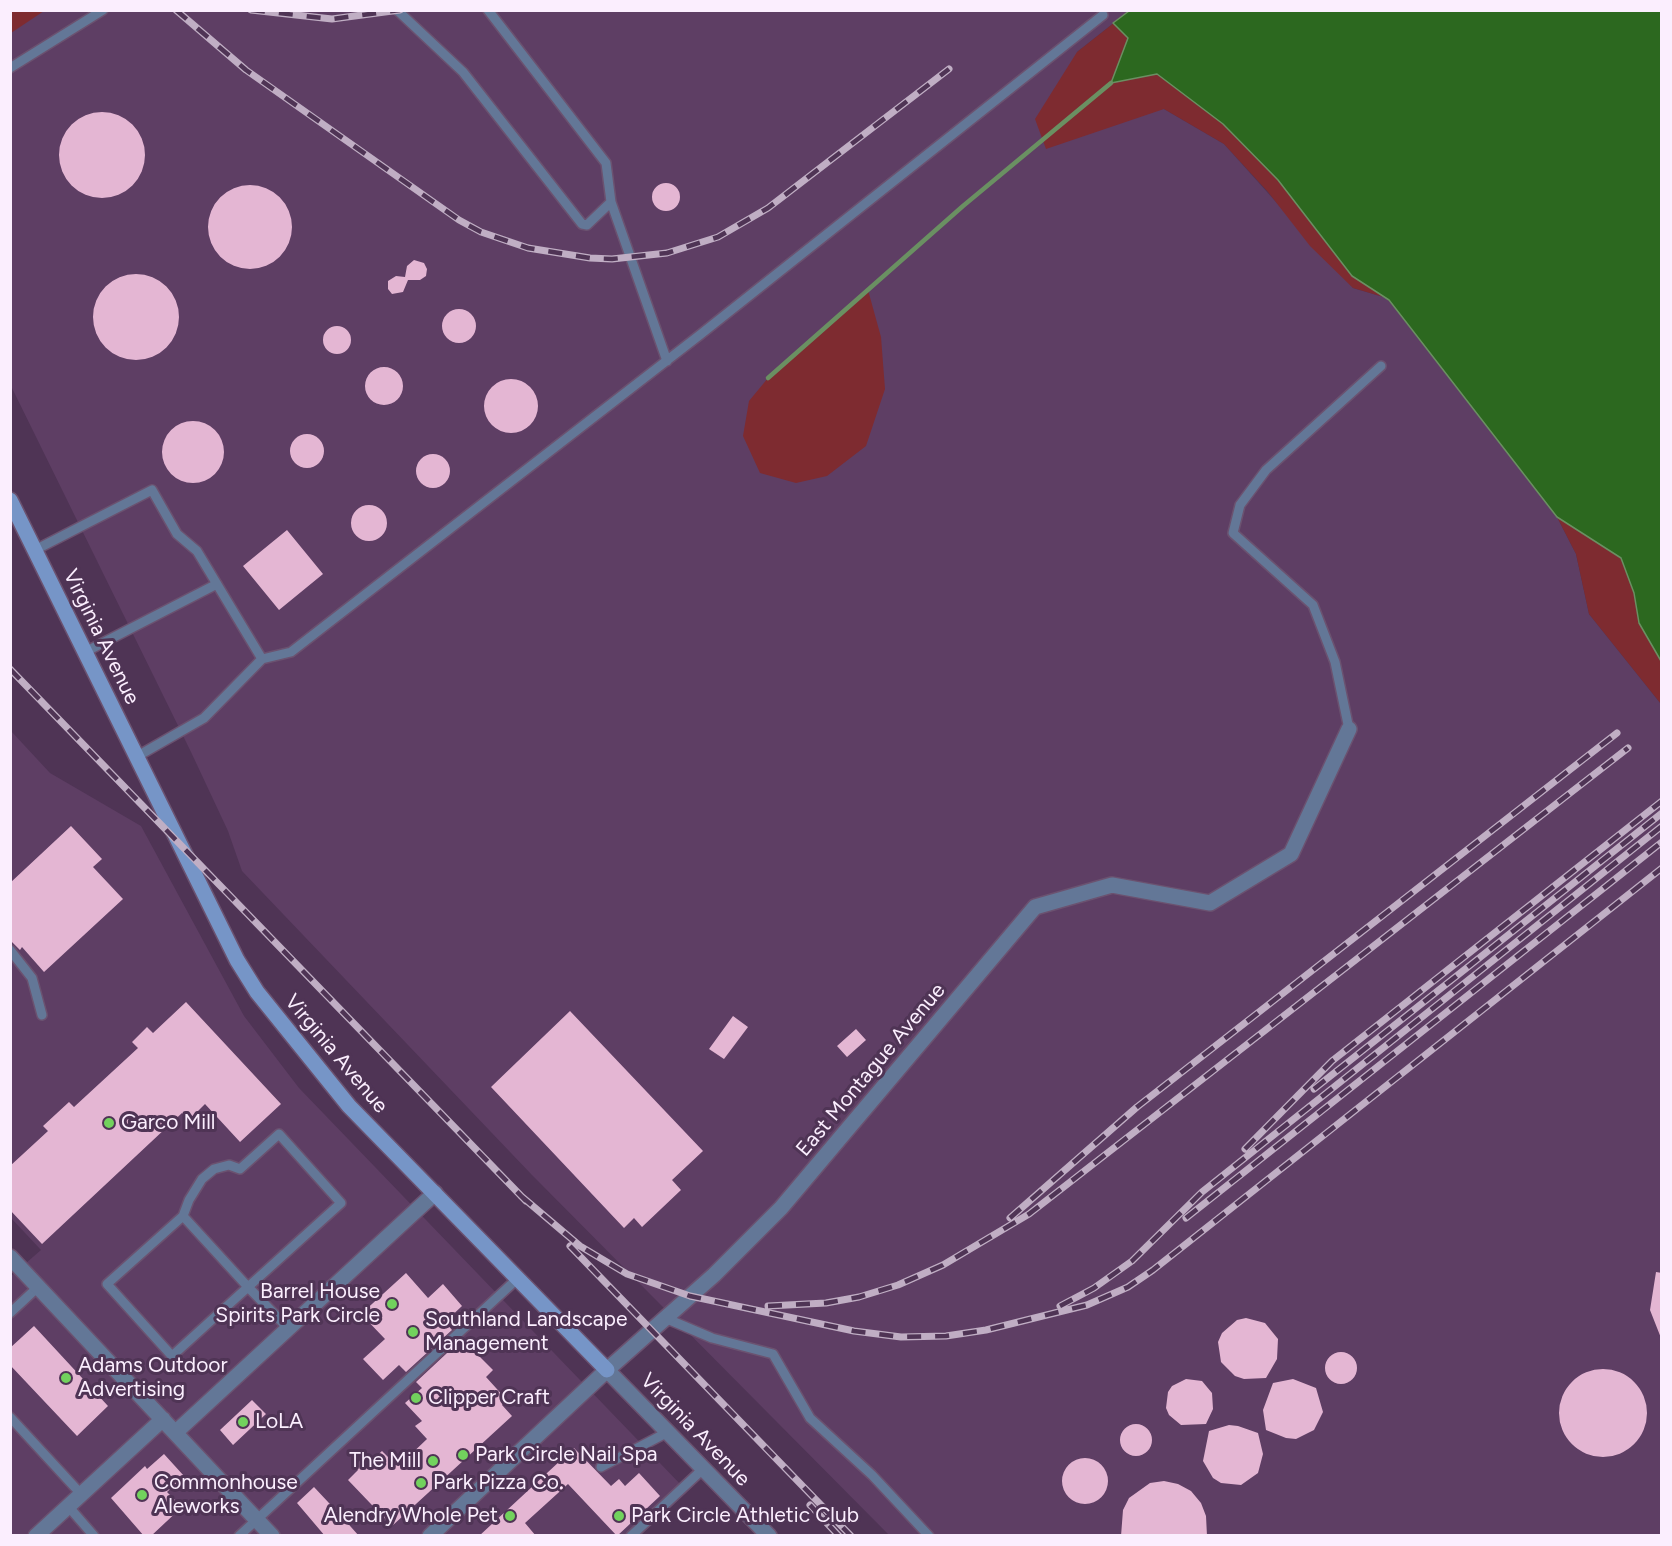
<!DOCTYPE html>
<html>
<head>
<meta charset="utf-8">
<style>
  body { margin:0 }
  #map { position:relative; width:1672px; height:1546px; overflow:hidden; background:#4f3455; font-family:Figtree,sans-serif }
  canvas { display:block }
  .frame { position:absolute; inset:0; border:12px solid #fbeefe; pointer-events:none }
</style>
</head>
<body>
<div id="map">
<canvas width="1672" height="1546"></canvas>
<div class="frame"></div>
</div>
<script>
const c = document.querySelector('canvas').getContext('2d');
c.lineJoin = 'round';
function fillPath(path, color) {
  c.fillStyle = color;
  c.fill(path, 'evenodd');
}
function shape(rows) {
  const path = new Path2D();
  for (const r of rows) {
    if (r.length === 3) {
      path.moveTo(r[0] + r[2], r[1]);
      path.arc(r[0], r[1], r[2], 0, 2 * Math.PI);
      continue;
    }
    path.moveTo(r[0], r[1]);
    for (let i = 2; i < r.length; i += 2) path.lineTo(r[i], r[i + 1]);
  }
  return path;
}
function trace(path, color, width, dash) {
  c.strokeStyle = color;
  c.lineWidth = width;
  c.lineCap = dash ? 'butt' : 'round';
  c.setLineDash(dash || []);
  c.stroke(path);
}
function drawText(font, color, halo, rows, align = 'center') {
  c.font = font + ' Figtree,sans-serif';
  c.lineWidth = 6;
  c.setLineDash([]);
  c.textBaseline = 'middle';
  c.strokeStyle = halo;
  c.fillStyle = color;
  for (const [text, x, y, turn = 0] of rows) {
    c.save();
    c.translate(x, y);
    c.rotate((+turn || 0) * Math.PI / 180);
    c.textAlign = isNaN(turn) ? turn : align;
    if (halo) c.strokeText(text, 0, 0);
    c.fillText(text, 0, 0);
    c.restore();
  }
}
fillPath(shape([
  [10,11,1129,11,1077,52,1164,109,1224,144,1353,288,1387,298,1557,517,1576,554,1589,614,1661,704,1661,1535,889,1535,532,1175,242,871,228,831,191,752,11,386],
  [11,731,50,773,141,826,244,1016,299,1088,683,1487,631,1535,11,1535,10,1277,41,1250,11,1218]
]), '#5e3e64');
fillPath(shape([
  [11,10,44,10,44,11,11,33],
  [1129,11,1571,483,1661,613,1661,704,1589,614,1576,554,1557,517,1414,332,1387,298,1353,288,1310,246,1268,192,1224,144,1164,109,1046,149,1035,119,1077,52],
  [868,290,881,337,885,389,866,446,827,476,796,483,760,473,743,436,749,401,768,378]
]), '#7e2b30');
const water = shape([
  [1129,11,1661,11,1661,661,1639,623,1634,593,1621,558,1557,517,1389,300,1352,276,1278,180,1223,124,1157,74,1111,83,1128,38,1113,23,1129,11]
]);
fillPath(water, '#2c681f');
trace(water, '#6a9062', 1.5);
trace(shape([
  [768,378,963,206,1111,83]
]), '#6a9062', 4.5);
fillPath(shape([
  [102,155,43],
  [666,197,14],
  [250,227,42],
  [414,260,424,263,427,269,426,276,420,280,408,280,403,292,392,294,388,289,388,281,396,276,405,277,407,266],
  [136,317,43],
  [459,326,17],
  [337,340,14],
  [384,386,19],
  [511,406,27],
  [193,452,31],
  [307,451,17],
  [433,471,17],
  [369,523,18],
  [287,530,323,574,279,610,243,566],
  [71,826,102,859,93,867,123,899,44,972,22,947,20,950,10,940,10,883],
  [186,1002,281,1104,240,1142,205,1104,189,1120,182,1113,42,1244,10,1210,10,1166,48,1131,43,1126,69,1102,74,1107,138,1048,132,1042,147,1027,153,1033],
  [570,1011,703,1151,672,1180,681,1190,642,1227,634,1218,624,1228,491,1087],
  [733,1016,748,1027,724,1059,709,1049],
  [856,1029,866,1040,847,1057,837,1046],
  [1656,1272,1662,1273,1661,1338,1650,1310],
  [406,1273,428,1298,443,1284,462,1306,445,1322,452,1330,406,1372,399,1365,383,1380,363,1359,385,1339,361,1314],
  [1246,1318,1265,1323,1278,1339,1277,1359,1266,1378,1244,1379,1235,1376,1221,1362,1218,1342,1222,1333,1237,1320],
  [34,1326,108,1406,77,1436,10,1365,10,1348],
  [462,1339,493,1370,486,1377,506,1399,502,1405,512,1416,392,1526,348,1480,358,1470,354,1466,365,1456,370,1462,382,1451,394,1463,402,1455,406,1459,427,1439,415,1426,422,1421,405,1403,422,1388,416,1382],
  [1341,1368,16],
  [1603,1413,44],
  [1186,1379,1202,1381,1212,1393,1213,1409,1206,1424,1181,1425,1169,1415,1166,1408,1168,1392,1172,1386],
  [1293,1379,1316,1388,1323,1412,1314,1430,1296,1439,1286,1438,1266,1430,1263,1410,1273,1383],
  [252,1400,266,1414,233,1445,220,1430],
  [1136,1440,16],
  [1229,1425,1238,1426,1258,1433,1263,1454,1258,1473,1241,1485,1221,1483,1213,1478,1203,1461,1209,1431],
  [574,1448,611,1486,619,1479,625,1486,639,1473,660,1496,617,1536,568,1484,525,1523,536,1536,479,1536],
  [164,1454,184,1476,167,1492,182,1507,151,1536,144,1536,111,1498,145,1466,147,1469],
  [1085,1481,23],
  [1164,1481,1178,1484,1191,1491,1201,1503,1206,1516,1207,1536,1121,1536,1123,1510,1129,1498,1150,1483],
  [314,1487,343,1518,359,1536,325,1536,297,1503]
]), '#e4b6d3');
const service = shape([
  [397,10,463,72,582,224,587,225,611,202,606,163,488,10],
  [10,68,103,10],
  [611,202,667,361],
  [35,550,152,490,177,534,197,551,262,659],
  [85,652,217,584],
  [1349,729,1335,662,1313,605,1233,533,1240,505,1266,470,1381,366],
  [136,757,204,718,262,659,291,652,701,334,1103,15],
  [10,950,32,978,42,1015],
  [183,1216,189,1200,202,1179,214,1169,229,1165,240,1169,279,1134,341,1203,248,1287,172,1356,107,1284,183,1216,248,1287,288,1328],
  [10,1313,38,1287],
  [665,1318,712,1338,773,1354,810,1418,872,1475,929,1536],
  [10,1417,81,1494],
  [601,1467,668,1432],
  [68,1506,94,1536],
  [239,1536,517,1279],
  [631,1536,704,1468]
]);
const minor = shape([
  [10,1257,272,1536],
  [607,1370,714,1275,781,1208,1035,907,1112,885,1210,903,1291,854,1349,729],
  [176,1432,435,1193],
  [36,1536,163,1419]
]);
const tertiary = shape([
  [430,1536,607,1370,769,1536]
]);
const secondary = shape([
  [10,500,237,960,257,992,349,1106,607,1370]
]);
trace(service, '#6b5270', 12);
trace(minor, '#6b5270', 18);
trace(tertiary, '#6b5270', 18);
trace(secondary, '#6b5270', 18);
trace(service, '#637797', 9);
trace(minor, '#637797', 15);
trace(tertiary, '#637797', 15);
trace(secondary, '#7695c7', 15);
const rail = shape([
  [176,10,246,70,459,220,481,232,528,248,590,258,612,259,667,253,718,237,768,208,949,69],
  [251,10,332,19,400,10],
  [10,669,526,1201],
  [1314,1089,1662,813],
  [1245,1149,1332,1061,1662,801],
  [521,1196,580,1246,627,1274,690,1296,854,1331,901,1337,946,1336,986,1330,1087,1305,1128,1287,1153,1270,1662,868],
  [1010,1218,1137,1107,1617,733],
  [1186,1218,1662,842],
  [570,1246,851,1536],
  [768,1306,826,1303,859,1297,898,1285,943,1265,1029,1214,1628,748],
  [1060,1306,1094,1288,1132,1261,1202,1192,1662,826],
  [810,1505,839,1536]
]);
trace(rail, '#c0aec4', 7);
trace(rail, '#4f3455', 4.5, [14]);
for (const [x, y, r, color] of [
  [109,1123,6,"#72d25d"],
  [392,1304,6,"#72d25d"],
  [413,1332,6,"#72d25d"],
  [66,1378,6,"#72d25d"],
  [416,1398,6,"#72d25d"],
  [243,1422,6,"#72d25d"],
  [463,1455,6,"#72d25d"],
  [433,1461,6,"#72d25d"],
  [421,1483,6,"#72d25d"],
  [142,1495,6,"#72d25d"],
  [510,1516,6,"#72d25d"],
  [619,1516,6,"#72d25d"]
]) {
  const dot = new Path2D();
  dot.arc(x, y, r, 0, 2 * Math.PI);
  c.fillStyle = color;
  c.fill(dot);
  trace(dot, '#4f3455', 2);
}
drawText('21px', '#fbeefe', '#4f3455', [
  ["Virginia Avenue",101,637,64],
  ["Virginia Avenue",336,1054,50],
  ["East Montague Avenue",871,1070,-50],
  ["Virginia Avenue",695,1430,46]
]);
drawText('21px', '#fbeefe', '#4f3455', [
  ["Garco Mill",121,1123],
  ["Barrel House",380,1292,"right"],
  ["Spirits Park Circle",380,1316,"right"],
  ["Southland Landscape",425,1320],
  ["Management",425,1344],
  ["Adams Outdoor",78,1366],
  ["Advertising",78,1390],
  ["Clipper Craft",428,1398],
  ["LoLA",255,1422],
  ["Park Circle Nail Spa",475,1455],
  ["The Mill",421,1461,"right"],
  ["Commonhouse",154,1483],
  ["Aleworks",154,1507],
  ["Park Pizza Co.",433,1483],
  ["Alendry Whole Pet",498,1516,"right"],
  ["Park Circle Athletic Club",631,1516]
], 'left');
</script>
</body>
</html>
